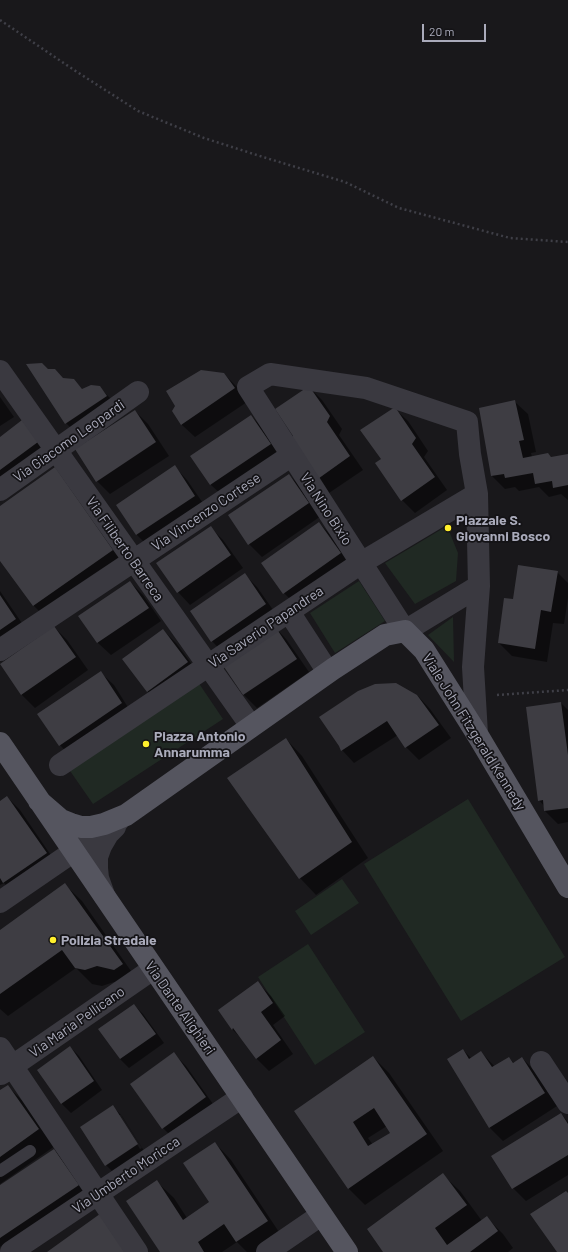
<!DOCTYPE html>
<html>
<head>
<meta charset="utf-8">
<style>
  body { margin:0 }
  #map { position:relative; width:568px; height:1252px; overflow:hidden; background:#19181b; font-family:Barlow,sans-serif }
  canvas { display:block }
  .scale { position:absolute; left:422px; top:24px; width:64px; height:18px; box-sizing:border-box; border:2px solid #aaabbb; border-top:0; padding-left:5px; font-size:12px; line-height:14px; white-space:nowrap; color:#aaabbb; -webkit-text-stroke:3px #141316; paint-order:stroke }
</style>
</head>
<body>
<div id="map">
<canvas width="568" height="1252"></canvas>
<div class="scale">20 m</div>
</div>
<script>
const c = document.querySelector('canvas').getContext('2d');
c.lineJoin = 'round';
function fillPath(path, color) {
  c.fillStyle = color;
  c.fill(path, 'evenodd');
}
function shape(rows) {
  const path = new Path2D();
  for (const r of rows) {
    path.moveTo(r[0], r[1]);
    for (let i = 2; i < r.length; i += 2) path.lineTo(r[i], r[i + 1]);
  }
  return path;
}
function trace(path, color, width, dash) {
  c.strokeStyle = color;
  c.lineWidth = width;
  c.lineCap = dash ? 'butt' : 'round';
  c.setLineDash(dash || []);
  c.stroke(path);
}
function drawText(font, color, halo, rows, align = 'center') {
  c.font = font + ' Barlow,sans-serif';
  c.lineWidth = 3.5;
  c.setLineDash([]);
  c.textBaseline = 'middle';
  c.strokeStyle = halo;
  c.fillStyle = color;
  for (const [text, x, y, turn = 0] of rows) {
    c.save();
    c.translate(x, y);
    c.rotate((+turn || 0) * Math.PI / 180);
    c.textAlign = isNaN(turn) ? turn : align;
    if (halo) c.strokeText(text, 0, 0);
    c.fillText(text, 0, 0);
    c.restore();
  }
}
fillPath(shape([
  [447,526,458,553,456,581,415,604,385,563],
  [359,581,385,621,335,653,310,613],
  [453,617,454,662,428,635],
  [198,682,223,719,93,804,68,768],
  [468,799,565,957,461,1021,364,864],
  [342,879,359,903,311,935,295,911],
  [308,944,365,1032,315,1065,258,977]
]), '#202923');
fillPath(shape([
  [48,370,63,379,73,380,83,390,99,387,112,400,79,436,66,423],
  [224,374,237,387,247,402,195,437,182,425,173,411],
  [309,387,322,400,342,429,339,435,363,470,329,493,295,436],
  [0,397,14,417,0,426],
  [515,402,528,414,536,452,531,453,532,457,548,454,552,458,568,455,568,500,561,494,549,497,539,487,519,491,515,487,505,489,492,476],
  [395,409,408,421,428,451,424,457,447,490,415,513,402,500,376,464,382,459],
  [135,411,148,424,169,456,110,494,97,481],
  [251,416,264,429,283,457,224,497,211,485,192,456],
  [22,422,46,451,0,482,0,438],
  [175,467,187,480,207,509,150,548,137,535,117,505],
  [289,475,302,488,321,516,262,557,249,544],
  [71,484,129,567,50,622,34,606,0,559,0,507],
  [319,523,332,536,353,566,297,606,284,593],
  [210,527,223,540,243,568,190,605,178,592],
  [557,572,568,583,568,598,564,624,553,623,547,662,512,656,499,643,513,601],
  [245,575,257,587,278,617,224,654,212,641],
  [130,582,143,595,161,621,111,655,98,643,80,616],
  [0,591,28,632,0,649],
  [274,626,286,639,309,672,257,708,244,695,222,661],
  [54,627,67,640,88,670,35,708,22,695,1,665],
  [163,630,176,643,200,675,160,704,147,691],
  [101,673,114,685,134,717,72,758,60,745],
  [417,695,430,709,451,738,419,760,406,747,398,735,354,763,342,750],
  [561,703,568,710,568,822,558,824,545,811,544,806,539,800],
  [286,739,302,756,368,858,316,895,300,878,229,779],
  [7,797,20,810,59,867,17,896,4,883,0,885,0,802],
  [65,885,82,901,138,981,130,986,114,982,102,986,92,984,76,968,8,1016,0,1009,0,931],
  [258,983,271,996,285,1016,273,1025,293,1054,269,1071,256,1058,243,1040,233,1030,219,1010],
  [134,1005,143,1014,164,1043,129,1068,120,1059,100,1029],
  [70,1047,79,1056,102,1090,71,1113,62,1104,38,1070],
  [463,1050,471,1058,481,1052,495,1067,509,1058,514,1063,522,1058,535,1071,557,1106,503,1141,490,1128,448,1060],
  [173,1053,186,1066,218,1111,176,1141,163,1128,131,1084],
  [373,1057,389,1073,443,1151,365,1205,349,1189,295,1111],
  [387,1126,391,1133,373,1145,368,1138],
  [7,1086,24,1102,55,1146,0,1184,0,1091],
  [113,1107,122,1116,146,1154,115,1174,106,1165],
  [119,1115,121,1115,142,1148,140,1149],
  [561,1114,568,1122,568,1175,526,1201,513,1188],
  [215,1143,231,1160,283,1238,262,1252,247,1252,237,1242,222,1252,161,1252,157,1182,174,1198,187,1218,211,1203],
  [54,1150,67,1163,91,1198,6,1252,0,1246,0,1184,1,1186],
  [443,1175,460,1191,482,1221,487,1218,503,1234,513,1248,508,1252,384,1252]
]), '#0007');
fillPath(shape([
  [42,363,48,369,55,369,63,378,74,379,82,389,91,385,100,386,107,396,65,424,26,364],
  [201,370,224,373,235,388,181,425,172,411,175,406,166,391],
  [309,386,330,416,327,422,350,456,315,481,287,441,293,436,275,409],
  [515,400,524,440,519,441,523,458,548,453,551,457,568,454,568,485,553,488,552,481,535,484,533,473,505,478,504,474,491,476,479,408],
  [395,407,416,438,412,444,435,477,401,501,375,463,381,459,360,430],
  [135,410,156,442,96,482,75,449],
  [251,415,271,444,210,485,190,456],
  [22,420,38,442,0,470,0,437],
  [175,465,195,496,136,535,116,505],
  [55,467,113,550,33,606,0,561,0,506],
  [289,474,309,503,248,545,228,515],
  [319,522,341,553,283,594,261,563],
  [211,526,231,555,177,593,156,563],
  [518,565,558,571,551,612,541,610,535,649,498,643,504,598,513,599],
  [245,573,266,604,211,642,190,611],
  [130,581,149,608,97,643,78,616],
  [0,595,16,619,0,630],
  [274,625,297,659,243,695,220,661],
  [54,626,76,657,21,695,0,664],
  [163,629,188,662,147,692,122,659],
  [101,671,122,703,59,746,37,714],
  [396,683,417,695,439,725,405,748,387,721,341,751,339,746,319,717,358,691,375,684],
  [561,702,568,755,568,808,544,811,543,800,538,801,526,707],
  [286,738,352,842,299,879,227,778],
  [7,796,47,853,3,883,0,878,0,801],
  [65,883,123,964,114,970,97,966,85,970,75,968,62,950,0,994,0,930],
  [258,981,273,1003,261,1012,281,1040,256,1059,233,1028,232,1030,218,1010],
  [134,1004,156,1034,120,1059,98,1029],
  [70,1046,94,1081,61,1104,37,1070],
  [463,1049,469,1059,481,1051,492,1067,509,1057,513,1063,522,1057,545,1093,489,1128,447,1059],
  [174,1052,206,1097,162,1129,130,1084],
  [373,1056,427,1134,348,1189,294,1111],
  [374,1108,390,1133,368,1146,353,1122],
  [8,1085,39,1129,0,1157,0,1090],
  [113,1105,138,1144,105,1166,80,1127],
  [561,1113,568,1124,568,1155,512,1189,491,1156],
  [215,1142,268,1221,236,1242,224,1224,198,1242,204,1252,160,1252,126,1201,157,1180,183,1220,209,1202,183,1163],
  [54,1149,79,1185,0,1238,0,1185],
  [443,1173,467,1205,435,1228,447,1245,487,1216,498,1231,470,1252,383,1252,367,1229],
  [566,1191,568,1193,568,1252,557,1252,530,1214],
  [104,1211,134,1252,47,1252]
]), '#3e3d43');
trace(shape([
  [0,20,74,70,138,111,204,138,263,157,345,182,399,208,510,238,568,242],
  [497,695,568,690]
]), '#3f3f47', 2.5, [2, 3]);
trace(shape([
  [0,1171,30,1151]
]), '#3a3940', 12);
trace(shape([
  [0,371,251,726],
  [0,490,138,392],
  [289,612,328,672],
  [0,650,292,455],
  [477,734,473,667,479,586,477,494,470,454,467,422,366,388,270,374,248,387,405,631,479,586],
  [60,765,361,563,477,494],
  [104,895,98,878,97,868,97,857,101,846,108,834,115,827],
  [0,902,118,821],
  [0,1048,137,1252],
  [541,1062,568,1103],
  [1,1074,153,969],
  [11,1252,242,1097],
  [267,1252,321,1215]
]), '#3a3940', 22);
trace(shape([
  [0,743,347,1252],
  [39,801,61,820,71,824,81,827,91,827,104,824,126,815,333,669,385,635,405,631,424,650,477,734,568,887]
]), '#55555f', 22);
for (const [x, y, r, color] of [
  [448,528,4,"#ffef2c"],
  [146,744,4,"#ffef2c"],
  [53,940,4,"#ffef2c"]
]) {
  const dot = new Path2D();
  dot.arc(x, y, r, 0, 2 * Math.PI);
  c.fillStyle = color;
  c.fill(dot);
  trace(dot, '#141316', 1.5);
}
drawText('14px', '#aaabbb', '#141316', [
  ["Via Giacomo Leopardi",69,441,-35],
  ["Via Nino Bixio",326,509,57],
  ["Via Vincenzo Cortese",206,512,-34],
  ["Via Filiberto Barreca",125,549,55],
  ["Via Saverio Papandrea",266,627,-34],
  ["Viale John Fitzgerald Kennedy",474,732,58],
  ["Via Dante Alighieri",180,1008,55],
  ["Via Maria Pellicano",77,1022,-35],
  ["Via Umberto Moricca",126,1175,-34]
]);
drawText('bold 14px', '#aaabbb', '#141316', [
  ["Piazzale S.",456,520],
  ["Giovanni Bosco",456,536],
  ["Piazza Antonio",154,736],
  ["Annarumma",154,752],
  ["Polizia Stradale",61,940]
], 'left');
</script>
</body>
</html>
